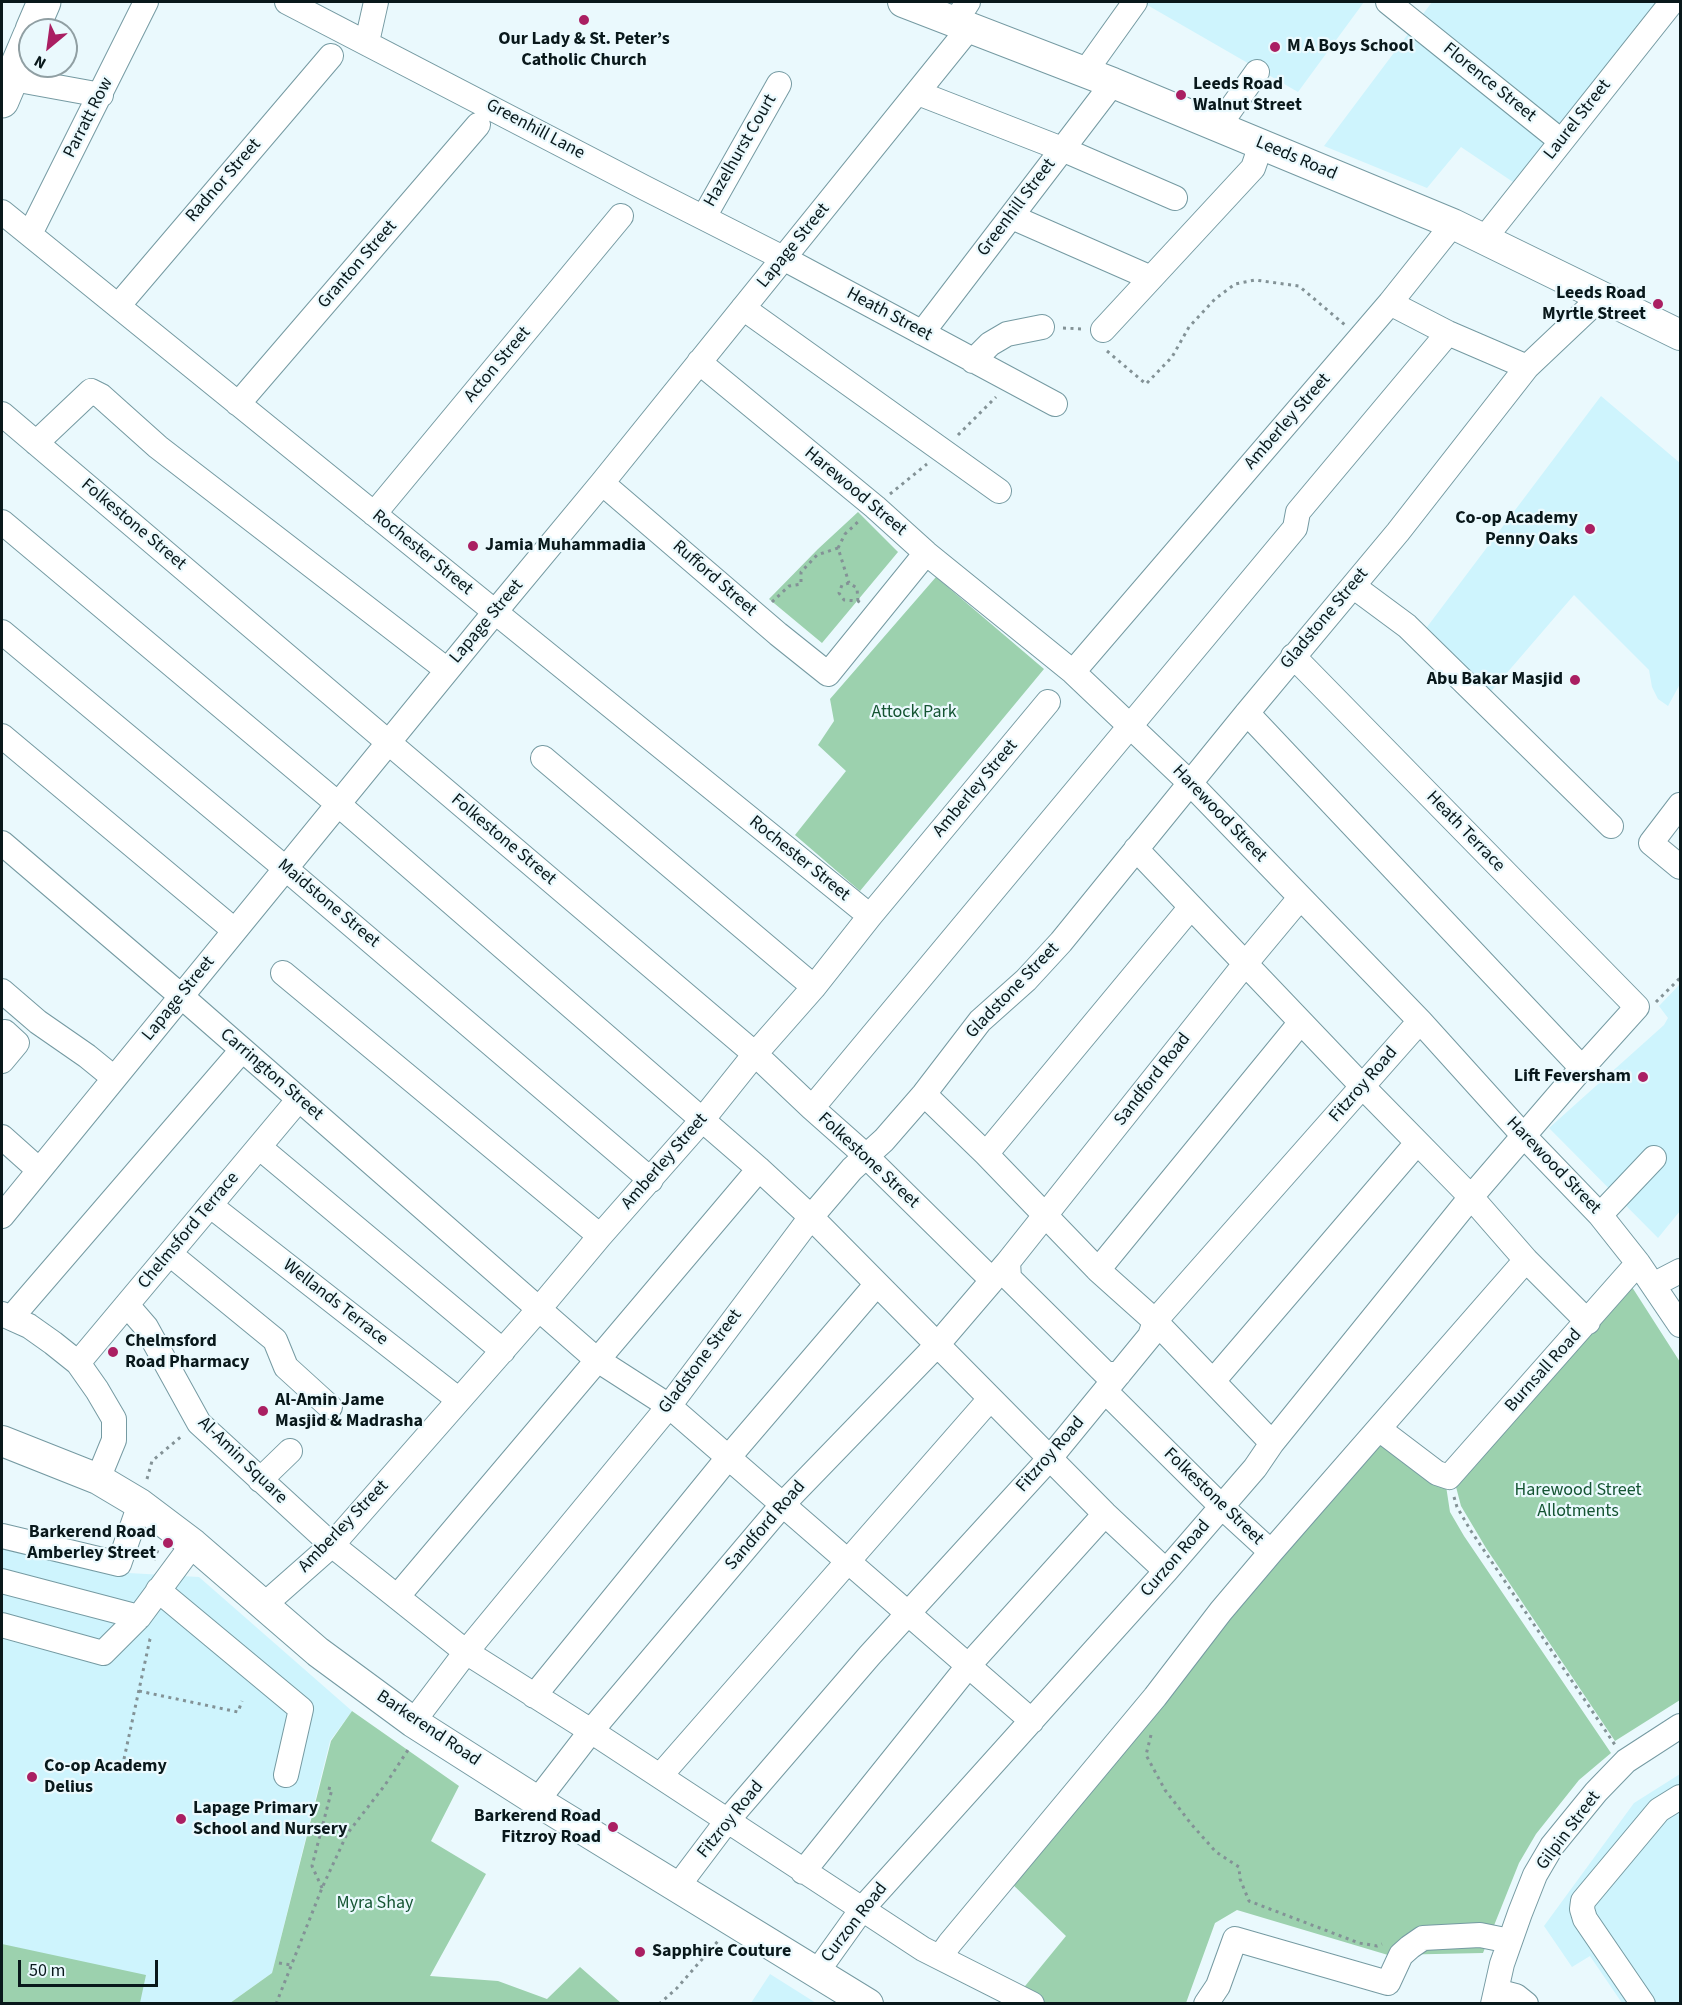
<!DOCTYPE html>
<html>
<head>
<meta charset="utf-8">
<style>
  body { margin:0 }
  #map { position:relative; width:1682px; height:2005px; overflow:hidden; background:#eaf9fd; font-family:"Source Sans 3",sans-serif }
  canvas { display:block }
  .frame { position:absolute; inset:0; border:3px solid #09181b; pointer-events:none }
  .north { position:absolute; left:18px; top:18px; width:60px; height:60px; box-sizing:border-box; background:#eaf9fd; border:2px solid #909fa3; border-radius:50%; rotate:209deg; font-size:16px; font-weight:700; line-height:24px; text-align:center; color:#09181b }
  .north::after { content:''; display:block; margin:auto; width:21px; height:27px; background:#aa1f62; clip-path:polygon(50% 0,100% 100%,50% 72%,0 100%) }
  .scale { position:absolute; left:18px; top:1960px; width:140px; height:27px; box-sizing:border-box; border:3px solid #09181b; border-top:0; padding-left:8px; font-size:18px; line-height:21px; white-space:nowrap; color:#09181b; -webkit-text-stroke:4px #eaf9fd; paint-order:stroke }
</style>
</head>
<body>
<div id="map">
<canvas width="1682" height="2005"></canvas>
<div class="frame"></div>
<div class="north">N</div>
<div class="scale">50 m</div>
</div>
<script>
const c = document.querySelector('canvas').getContext('2d');
c.lineJoin = 'round';
function fillPath(path, color) {
  c.fillStyle = color;
  c.fill(path, 'evenodd');
}
function shape(rows) {
  const path = new Path2D();
  for (const r of rows) {
    path.moveTo(r[0], r[1]);
    for (let i = 2; i < r.length; i += 2) path.lineTo(r[i], r[i + 1]);
  }
  return path;
}
function trace(path, color, width, dash) {
  c.strokeStyle = color;
  c.lineWidth = width;
  c.lineCap = dash ? 'butt' : 'round';
  c.setLineDash(dash || []);
  c.stroke(path);
}
function drawText(font, color, halo, rows, align = 'center') {
  c.font = font + ' "Source Sans 3",sans-serif';
  c.lineWidth = 4.5;
  c.setLineDash([]);
  c.textBaseline = 'middle';
  c.strokeStyle = halo;
  c.fillStyle = color;
  for (const [text, x, y, turn = 0] of rows) {
    c.save();
    c.translate(x, y);
    c.rotate((+turn || 0) * Math.PI / 180);
    c.textAlign = isNaN(turn) ? turn : align;
    if (halo) c.strokeText(text, 0, 0);
    c.fillText(text, 0, 0);
    c.restore();
  }
}
fillPath(shape([
  [1142,2,1364,2,1298,92],
  [1432,2,1656,2,1513,182,1461,147,1427,188,1324,146],
  [1601,396,1680,463,1680,684,1668,706,1658,699,1652,687,1649,670,1574,595,1487,696,1421,635],
  [1680,984,1680,1211,1658,1238,1549,1128,1664,1025,1668,1018,1659,1006],
  [2,1544,111,1572,199,1577,352,1711,330,1741,272,1973,230,2003,2,2003],
  [1680,1774,1680,2003,1622,2003,1590,1956,1572,1967,1544,1926,1634,1803],
  [770,1974,816,2003,751,2003]
]), '#cef4fd');
fillPath(shape([
  [858,512,898,552,822,643,769,599,818,549],
  [936,577,1044,669,860,891,795,835,846,771,818,745,834,721,830,699],
  [1632,1287,1680,1362,1680,1700,1615,1741,1486,1548,1461,1506,1455,1483,1463,1480,1547,1378],
  [1378,1443,1446,1486,1450,1512,1464,1536,1611,1753,1579,1780,1536,1834,1519,1863,1483,1953,1388,1955,1237,1910,1215,1923,1186,2003,1044,2003,1021,1991,1066,1936,1008,1880],
  [352,1711,459,1786,431,1841,486,1874,430,1976,498,1981,547,1999,580,1967,621,2003,230,2003,272,1973,331,1741],
  [2,1944,146,1975,140,2003,2,2003]
]), '#9cd1ae');
const minor = shape([
  [287,2,645,188,783,258,1055,404],
  [1388,2,1561,141],
  [955,22,968,2],
  [367,42,376,2],
  [1085,72,1135,2],
  [2,77,101,95],
  [918,93,1062,149,1175,198],
  [1218,127,1257,72],
  [2,212,870,916],
  [704,217,779,84],
  [1012,217,1151,278],
  [30,234,146,2],
  [1484,239,1672,2],
  [1390,303,1448,333,1527,367],
  [118,306,331,56],
  [743,308,999,491],
  [1103,330,1253,168,1261,145],
  [922,333,1113,83],
  [973,361,990,344,1007,334,1042,327],
  [699,362,875,507,926,553,1073,672,1190,783,1420,1021,1523,1135,1600,1215,1638,1263,1680,1325],
  [238,404,478,125],
  [2,414,755,1054,812,1108,865,1155,992,1280],
  [36,443,91,391,101,396,158,447,447,670],
  [602,483,778,634,828,674,926,553],
  [374,514,621,216],
  [2,522,338,804,759,1169,811,1217,1105,1514,1166,1571],
  [1353,586,1407,626,1611,826],
  [2,632,285,868,651,1180],
  [1073,672,1390,303,1453,224],
  [1247,713,1582,1068],
  [2,736,234,930],
  [543,758,814,987],
  [1680,805,1651,843,1680,867],
  [2,843,181,996,596,1359,669,1406,1032,1721],
  [1136,849,1363,1087,1471,1197,1526,1260,1588,1322],
  [283,973,600,1236],
  [2,991,38,1022,87,1056,114,1078],
  [2,1061,17,1043,5,1032],
  [924,1094,986,1154,1098,1270,1155,1321,1272,1443],
  [812,1108,1295,528,1298,512,1448,333],
  [2,1137,39,1170],
  [259,1147,503,1351],
  [986,1154,1191,907],
  [211,1206,459,1400],
  [1600,1215,1654,1158],
  [2,1216,495,612,602,483,970,27],
  [170,1254,275,1340,286,1367,330,1407],
  [1098,1270,1301,1022],
  [1653,1285,1680,1271],
  [127,1305,146,1327,199,1423,332,1545,466,1652,591,1731,923,1949,1032,2004],
  [2,1314,29,1326,53,1343,78,1363,97,1390,114,1419,114,1440,98,1479],
  [11,1318,242,1050],
  [78,1363,299,1099],
  [1119,1374,1106,1374,1009,1278,1008,1262,1245,964,1300,898],
  [1214,1380,1417,1143],
  [1105,1391,1222,1507,1271,1552],
  [1379,1429,1437,1473,1449,1477,1638,1263],
  [260,1480,290,1451],
  [2,1536,119,1564,140,1504],
  [2,1581,139,1617],
  [158,1590,301,1709,286,1775],
  [397,1597,759,1169],
  [264,1605,332,1545,539,1309,600,1236,703,1119,755,1054,814,987,870,916,1048,702],
  [2,1625,103,1653,139,1617,193,1544],
  [534,1696,727,1459,876,1285],
  [413,1722,466,1652,669,1406,811,1217,852,1169,884,1140,924,1094,980,1021,1026,980,1061,942,1247,713,1398,532,1527,367,1601,297],
  [660,1776,990,1399],
  [537,1801,591,1731,783,1504,937,1345,1008,1262],
  [803,1872,969,1665,1105,1514],
  [678,1886,727,1821,870,1655,1050,1458,1150,1336,1155,1321,1420,1021],
  [940,1957,950,1943,1155,1697,1221,1611,1271,1552,1526,1260],
  [817,1972,862,1909,1166,1571,1255,1468,1272,1443,1471,1197,1582,1068,1637,1007,1293,656],
  [1497,1991,1516,1996,1526,2004],
  [1206,2004,1218,1986,1235,1939,1388,1983,1401,1955,1410,1947,1423,1938,1480,1935,1510,1941],
  [1493,2004,1502,1964,1520,1913,1535,1875,1552,1846,1596,1792,1626,1761,1680,1726],
  [1643,2004,1585,1919,1582,1909,1583,1901,1659,1810,1680,1797]
]);
const major = shape([
  [903,2,1113,83,1453,224,1680,335],
  [2,1441,98,1479,140,1504,193,1544,318,1652,413,1722,537,1801,868,2004]
]);
const highway = shape([
  [32,30,44,2],
  [2,101,30,35]
]);
trace(minor, '#759aa2', 26);
trace(major, '#759aa2', 32);
trace(highway, '#759aa2', 35);
trace(shape([
  [1063,328,1083,329],
  [1107,351,1146,384,1172,357,1189,327,1215,299,1235,284,1255,280,1299,286,1345,325],
  [958,435,996,397],
  [890,494,927,464],
  [838,548,845,534,860,520],
  [858,601,857,588,849,583,842,585,839,593,844,600,858,601,861,603],
  [772,602,789,586,801,584,801,572,817,555,838,548,849,583],
  [1656,1002,1680,978],
  [147,1479,152,1461,183,1435],
  [1454,1497,1457,1507,1471,1531,1615,1745],
  [154,1560,159,1547],
  [139,1691,238,1712,242,1701],
  [1151,1735,1146,1755,1165,1790,1192,1825,1216,1852,1239,1867,1240,1879,1249,1901,1359,1943,1377,1946,1382,1944],
  [124,1759,150,1639,152,1636],
  [322,1888,312,1866,332,1789,324,1787],
  [279,1963,291,1965],
  [276,2004,322,1888,347,1834,385,1785,410,1747],
  [659,2004,677,1988,718,1941]
]), '#839296', 3, [3, 4.5]);
trace(minor, '#fff', 24);
trace(major, '#fff', 30);
trace(highway, '#fff', 33);
for (const [x, y, r, color] of [
  [584,20,6,"#aa1f62"],
  [1275,47,6,"#aa1f62"],
  [1181,95,6,"#aa1f62"],
  [1658,304,6,"#aa1f62"],
  [1590,529,6,"#aa1f62"],
  [473,546,6,"#aa1f62"],
  [1575,680,6,"#aa1f62"],
  [1643,1077,6,"#aa1f62"],
  [113,1352,6,"#aa1f62"],
  [263,1411,6,"#aa1f62"],
  [168,1543,6,"#aa1f62"],
  [32,1777,6,"#aa1f62"],
  [181,1819,6,"#aa1f62"],
  [613,1827,6,"#aa1f62"],
  [640,1952,6,"#aa1f62"]
]) {
  const dot = new Path2D();
  dot.arc(x, y, r, 0, 2 * Math.PI);
  c.fillStyle = color;
  c.fill(dot);
  trace(dot, '#eaf9fd', 2);
}
drawText('bold 18px', '#09181b', '#eaf9fd', [
  ["Our Lady & St. Peter’s",584,40,"center"],
  ["Catholic Church",584,61,"center"],
  ["M A Boys School",1287,47],
  ["Leeds Road",1193,85],
  ["Walnut Street",1193,106],
  ["Leeds Road",1646,294,"right"],
  ["Myrtle Street",1646,315,"right"],
  ["Co-op Academy",1578,519,"right"],
  ["Penny Oaks",1578,540,"right"],
  ["Jamia Muhammadia",485,546],
  ["Abu Bakar Masjid",1563,680,"right"],
  ["Lift Feversham",1631,1077,"right"],
  ["Chelmsford",125,1342],
  ["Road Pharmacy",125,1363],
  ["Al-Amin Jame",275,1401],
  ["Masjid & Madrasha",275,1422],
  ["Barkerend Road",156,1533,"right"],
  ["Amberley Street",156,1554,"right"],
  ["Co-op Academy",44,1767],
  ["Delius",44,1788],
  ["Lapage Primary",193,1809],
  ["School and Nursery",193,1830],
  ["Barkerend Road",601,1817,"right"],
  ["Fitzroy Road",601,1838,"right"],
  ["Sapphire Couture",652,1952]
], 'left');
drawText('18px', '#09181b', '#eaf9fd', [
  ["Florence Street",1489,83,39],
  ["Parratt Row",89,118,-63],
  ["Laurel Street",1578,120,-52],
  ["Greenhill Lane",535,130,28],
  ["Hazelhurst Court",741,151,-60],
  ["Leeds Road",1296,159,23],
  ["Radnor Street",224,181,-49],
  ["Greenhill Street",1017,208,-53],
  ["Lapage Street",794,246,-51],
  ["Granton Street",358,265,-49],
  ["Heath Street",889,315,28],
  ["Acton Street",498,365,-50],
  ["Amberley Street",1288,422,-49],
  ["Harewood Street",855,492,40],
  ["Folkestone Street",133,525,40],
  ["Rochester Street",422,553,39],
  ["Rufford Street",714,579,41],
  ["Gladstone Street",1325,619,-50],
  ["Lapage Street",487,622,-50],
  ["Amberley Street",976,789,-50],
  ["Harewood Street",1219,814,46],
  ["Heath Terrace",1465,832,46],
  ["Folkestone Street",503,840,40],
  ["Rochester Street",799,859,39],
  ["Maidstone Street",328,904,40],
  ["Gladstone Street",1013,991,-46],
  ["Lapage Street",179,999,-51],
  ["Carrington Street",271,1075,41],
  ["Sandford Road",1153,1080,-52],
  ["Fitzroy Road",1364,1085,-49],
  ["Folkestone Street",868,1161,43],
  ["Amberley Street",665,1162,-49],
  ["Harewood Street",1553,1166,46],
  ["Chelmsford Terrace",189,1231,-50],
  ["Wellands Terrace",335,1303,38],
  ["Gladstone Street",701,1362,-53],
  ["Burnsall Road",1544,1371,-48],
  ["Fitzroy Road",1051,1455,-49],
  ["Al-Amin Square",242,1461,44],
  ["Folkestone Street",1213,1497,44],
  ["Sandford Road",766,1526,-49],
  ["Amberley Street",344,1527,-46],
  ["Curzon Road",1176,1559,-49],
  ["Barkerend Road",428,1729,34],
  ["Fitzroy Road",731,1820,-51],
  ["Gilpin Street",1569,1831,-53],
  ["Curzon Road",855,1923,-52]
]);
drawText('18px', '#145432', '#eaf9fd', [
  ["Attock Park",914,713],
  ["Harewood Street",1578,1491],
  ["Allotments",1578,1512],
  ["Myra Shay",375,1904]
]);
</script>
</body>
</html>
